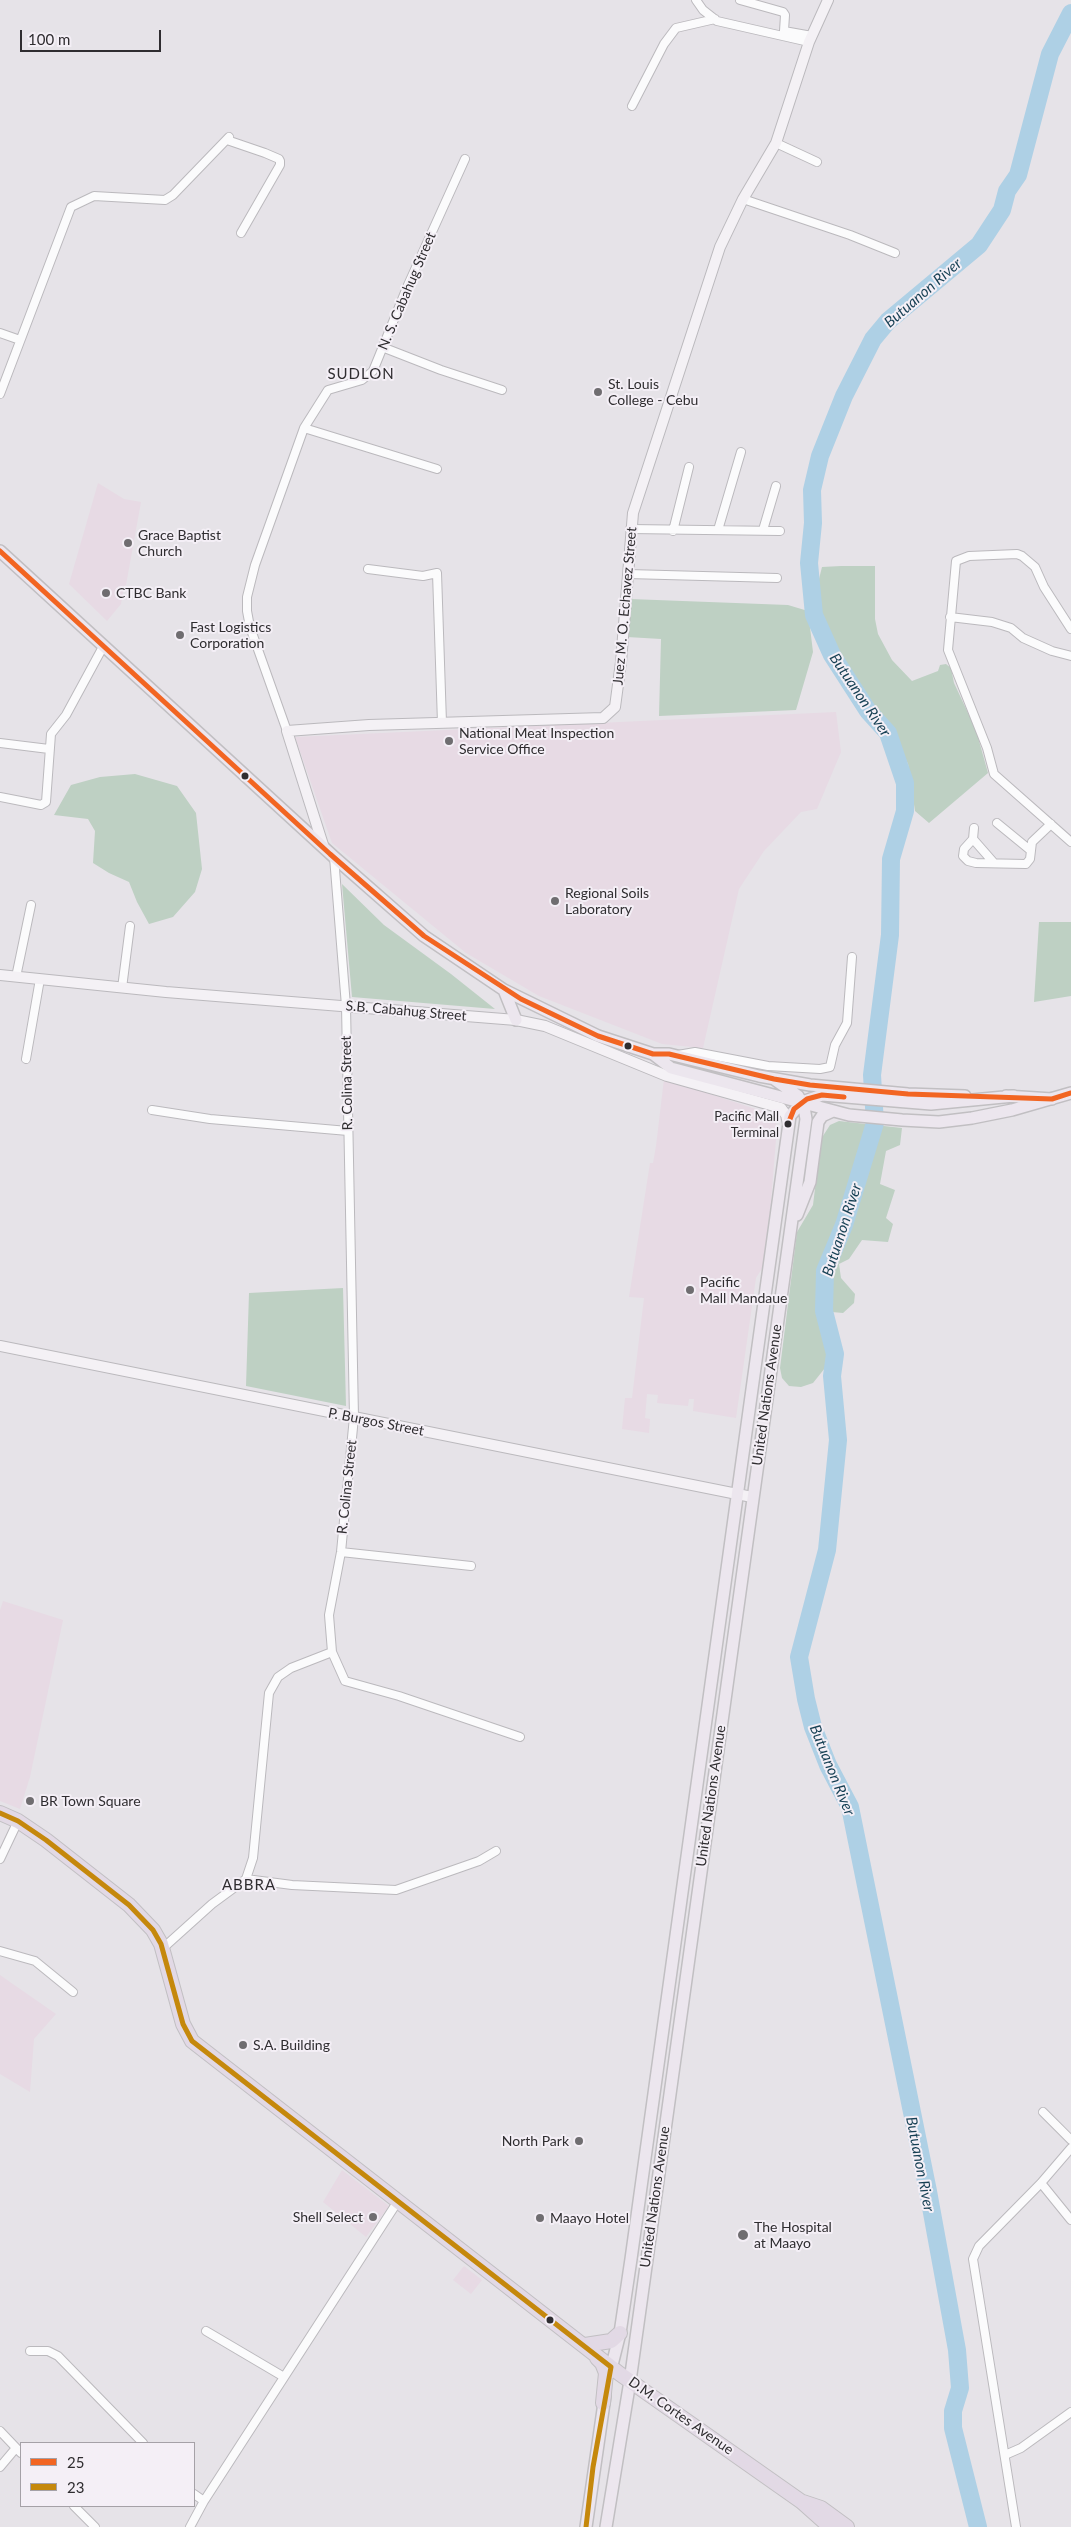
<!DOCTYPE html>
<html>
<head>
<meta charset="utf-8">
<style>
  body { margin:0 }
  #map { position:relative; width:1071px; height:2527px; overflow:hidden; background:#e6e3e8; font-family:Lato,sans-serif }
  canvas { display:block }
  .legend { position:absolute; left:20px; top:2442px; width:175px; height:65px; box-sizing:border-box; background:#f4eff6; border:1px solid #a5a1a7; margin:0; padding:6px 9px; list-style:none; font-size:15px; color:#2f2d30 }
  .legend li { display:flex; align-items:center; gap:10px; height:25px }
  .legend b { width:25px; border:1px solid #a5a1a7 }
  .scale { position:absolute; left:20px; top:30px; width:141px; height:22px; box-sizing:border-box; border:2px solid #2f2d30; border-top:0; padding-left:6px; font-size:15px; line-height:18px; white-space:nowrap; color:#2f2d30; -webkit-text-stroke:4px #f4eff6; paint-order:stroke }
</style>
</head>
<body>
<div id="map">
<canvas width="1071" height="2527"></canvas>
<ul class="legend">
<li><b style="height:6px;background:#f26522"></b>25</li>
<li><b style="height:6px;background:#c5880c"></b>23</li>
</ul>
<div class="scale">100 m</div>
</div>
<script>
const c = document.querySelector('canvas').getContext('2d');
c.lineJoin = 'round';
function fillPath(path, color) {
  c.fillStyle = color;
  c.fill(path, 'evenodd');
}
function shape(rows) {
  const path = new Path2D();
  for (const r of rows) {
    path.moveTo(r[0], r[1]);
    for (let i = 2; i < r.length; i += 2) path.lineTo(r[i], r[i + 1]);
  }
  return path;
}
function trace(path, color, width, dash) {
  c.strokeStyle = color;
  c.lineWidth = width;
  c.lineCap = dash ? 'butt' : 'round';
  c.setLineDash(dash || []);
  c.stroke(path);
}
function drawText(font, color, halo, rows, align = 'center') {
  c.font = font + ' Lato,sans-serif';
  c.lineWidth = 4;
  c.setLineDash([]);
  c.textBaseline = 'middle';
  c.strokeStyle = halo;
  c.fillStyle = color;
  for (const [text, x, y, turn = 0] of rows) {
    c.save();
    c.translate(x, y);
    c.rotate((+turn || 0) * Math.PI / 180);
    c.textAlign = isNaN(turn) ? turn : align;
    if (halo) c.strokeText(text, 0, 0);
    c.fillText(text, 0, 0);
    c.restore();
  }
}
fillPath(shape([
  [98,483,124,499,141,502,126,585,124,586,121,604,107,621,69,584],
  [836,712,841,752,817,809,801,812,764,851,739,889,703,1048,662,1044,539,996,466,953,332,843,295,737],
  [664,1079,768,1113,775,1120,777,1127,766,1262,756,1278,736,1418,693,1411,694,1399,689,1399,688,1406,657,1403,658,1395,647,1394,645,1418,650,1419,649,1433,622,1429,625,1398,632,1398,644,1298,629,1297,650,1163,653,1163,656,1146],
  [3,1601,63,1620,30,1777,20,1809,0,1801,0,1610],
  [0,1975,56,2014,34,2039,30,2092,0,2074],
  [342,2170,389,2206,366,2237,323,2202],
  [464,2266,482,2280,471,2294,453,2280]
]), '#e7dae4');
fillPath(shape([
  [841,566,875,566,875,619,878,634,892,660,912,681,938,671,940,665,946,664,951,668,954,683,976,730,988,773,929,823,915,811,908,764,891,728,870,706,846,670,819,615,818,583,822,567],
  [630,599,788,605,808,611,813,652,796,710,659,716,661,639,627,637],
  [135,774,177,786,196,813,202,869,195,892,173,917,149,924,137,902,129,882,109,873,93,863,95,831,88,819,54,815,71,785,100,777],
  [342,884,384,925,451,974,495,1009,352,997],
  [1039,922,1071,922,1071,996,1034,1002],
  [839,1121,902,1128,900,1145,886,1151,880,1184,895,1190,886,1218,893,1224,888,1242,862,1240,849,1259,839,1264,841,1278,855,1294,854,1303,843,1313,832,1312,827,1318,829,1363,813,1383,801,1387,789,1386,782,1378,780,1368,797,1232,813,1205,821,1139,830,1125],
  [343,1288,346,1406,246,1386,249,1293]
]), '#bed0c3');
trace(shape([
  [978,2527,953,2428,953,2411,960,2388,957,2350,928,2191,850,1807,828,1765,813,1727,806,1699,799,1657,827,1550,838,1440,832,1376,835,1354,824,1311,825,1271,844,1225,875,1123,872,1075,890,935,891,859,905,811,905,783,888,733,868,711,832,655,814,615,809,563,813,523,812,490,820,456,844,396,873,339,888,321,979,245,1002,210,1007,191,1018,175,1050,54,1071,13]
]), '#aed0e5', 18);
const street = shape([
  [696,0,703,10,717,21,809,42],
  [740,0,783,12,785,15,784,31,812,36],
  [632,106,664,44,676,28,715,19],
  [227,140,265,153,279,159,280,161,280,165,241,233],
  [776,143,817,162],
  [743,199,850,235,895,253],
  [0,333,20,340],
  [382,347,441,370,502,390],
  [0,394,71,207,94,196,165,200,173,195,229,137],
  [304,428,437,469],
  [630,529,780,531],
  [718,530,741,452],
  [763,530,776,486],
  [673,531,689,467],
  [368,569,423,576,437,573,442,723],
  [628,574,777,578],
  [950,617,992,622,1011,628,1023,638,1052,651,1071,656],
  [1071,629,1044,587,1035,567,1022,556,1017,554,969,556,956,561,948,650,987,748,994,774,1071,842],
  [287,731,250,627,247,611,247,597,255,565,304,428,328,390,362,380,373,371,408,285,465,159],
  [0,743,49,749],
  [0,797,41,805,46,802,51,734,66,715,104,645],
  [997,823,1030,850],
  [974,828,973,839,994,863],
  [973,839,964,849,963,856,968,861,976,863,1026,864,1030,859,1032,842,1051,824],
  [16,977,31,905],
  [122,988,130,926],
  [678,1055,695,1052,768,1066,820,1069,830,1067,835,1045,847,1023,852,957],
  [26,1059,40,979],
  [152,1110,210,1119,348,1131],
  [341,1552,471,1566],
  [332,1652,329,1615,341,1552,354,1417,346,1006,334,857],
  [332,1652,345,1681,399,1696,520,1737],
  [0,1859,18,1821],
  [246,1879,292,1885,396,1890,479,1861,496,1851],
  [162,1949,212,1904,246,1879,253,1858,269,1693,278,1677,291,1668,332,1652],
  [0,1951,35,1961,73,1992],
  [1043,2112,1071,2140],
  [1041,2183,1071,2220],
  [206,2331,284,2377],
  [30,2351,48,2351,58,2356,143,2443],
  [0,2431,21,2453],
  [1005,2455,1021,2448,1071,2412],
  [0,2467,16,2448],
  [194,2494,204,2501],
  [74,2506,95,2527],
  [190,2527,204,2501,398,2201],
  [1016,2527,973,2259,979,2246,1041,2183,1071,2148]
]);
const secondary = shape([
  [324,848,287,731,369,725,603,718,615,707,621,662,633,513,720,247,743,199,776,143,809,42,828,0],
  [0,975,166,992,516,1020,545,1026,667,1076,781,1108,786,1115,788,1124],
  [0,1346,752,1497]
]);
const primary = shape([
  [0,551,334,857,424,936,504,990,598,1036,653,1054,669,1054,759,1076,810,1085,908,1094,965,1096],
  [504,990,516,1020],
  [653,1054,671,1068,849,1115,902,1120,939,1122,972,1118,1012,1110,1071,1093],
  [1006,1096,1052,1099],
  [797,1215,810,1182,818,1122,822,1116,833,1111],
  [610,2373,620,2333,631,2259,790,1116,802,1102,822,1095,931,1104,1014,1096],
  [586,2527,605,2396],
  [606,2527,630,2381,806,1119,804,1107,798,1096,774,1079]
]);
const highway = shape([
  [0,1813,18,1821,46,1840,129,1905,153,1930,161,1944,183,2024,192,2041,620,2374,802,2502,830,2527],
  [585,2345,611,2341,620,2333],
  [597,2358,602,2363,606,2373,603,2403],
  [803,2502,821,2508,847,2527]
]);
trace(street, '#bbb9bd', 10);
trace(secondary, '#bbb9bd', 12);
trace(primary, '#c1bfc2', 14);
trace(highway, '#c1bfc2', 16);
trace(street, '#fbfbfc', 8);
trace(secondary, '#f4f1f5', 10);
trace(primary, '#ece6ee', 11);
trace(highway, '#e2d9e5', 14);
trace(shape([
  [0,551,330,854,424,936,521,999,598,1036,653,1054,669,1054,774,1079,810,1085,908,1094,1052,1099,1071,1093],
  [788,1124,794,1109,807,1099,822,1095,844,1097]
]), '#f26522', 5);
trace(shape([
  [0,1813,18,1821,46,1840,129,1905,153,1930,161,1944,183,2024,192,2041,611,2367,593,2467,586,2527]
]), '#c5880c', 5);
for (const [x, y, r, color] of [
  [598,392,5,"#6f6d70"],
  [128,543,5,"#6f6d70"],
  [106,593,5,"#6f6d70"],
  [180,635,5,"#6f6d70"],
  [449,741,5,"#6f6d70"],
  [245,776,4.5,"#2f2d30"],
  [555,901,5,"#6f6d70"],
  [628,1046,4.5,"#2f2d30"],
  [788,1124,4.5,"#2f2d30"],
  [690,1290,5,"#6f6d70"],
  [30,1801,5,"#6f6d70"],
  [243,2045,5,"#6f6d70"],
  [579,2141,5,"#6f6d70"],
  [373,2217,5,"#6f6d70"],
  [540,2218,5,"#6f6d70"],
  [743,2235,6,"#6f6d70"],
  [550,2320,4.5,"#2f2d30"]
]) {
  const dot = new Path2D();
  dot.arc(x, y, r, 0, 2 * Math.PI);
  c.fillStyle = color;
  c.fill(dot);
  trace(dot, '#f4eff6', 2);
}
drawText('13px', '#2f2d30', '#f4eff6', [
  ["Pacific Mall",779,1117],
  ["Terminal",779,1133]
], 'right');
drawText('14px', '#2f2d30', '#f4eff6', [
  ["N. S. Cabahug Street",407,291,-67],
  ["Juez M. O. Echavez Street",625,606,-85],
  ["S.B. Cabahug Street",406,1011,5],
  ["R. Colina Street",347,1083,-91],
  ["United Nations Avenue",767,1395,-82],
  ["P. Burgos Street",376,1422,11],
  ["R. Colina Street",347,1487,-84],
  ["United Nations Avenue",711,1796,-82],
  ["United Nations Avenue",655,2197,-82],
  ["D.M. Cortes Avenue",681,2416,35]
]);
drawText('14px', '#2f2d30', '#f4eff6', [
  ["St. Louis",608,384],
  ["College - Cebu",608,400],
  ["Grace Baptist",138,535],
  ["Church",138,551],
  ["CTBC Bank",116,593],
  ["Fast Logistics",190,627],
  ["Corporation",190,643],
  ["National Meat Inspection",459,733],
  ["Service Office",459,749],
  ["Regional Soils",565,893],
  ["Laboratory",565,909],
  ["Pacific",700,1282],
  ["Mall Mandaue",700,1298],
  ["BR Town Square",40,1801],
  ["S.A. Building",253,2045],
  ["North Park",569,2141,"right"],
  ["Shell Select",363,2217,"right"],
  ["Maayo Hotel",550,2218],
  ["The Hospital",754,2227],
  ["at Maayo",754,2243]
], 'left');
drawText('italic 15px', '#153f53', '#f4eff6', [
  ["Butuanon River",923,293,-41],
  ["Butuanon River",860,695,56],
  ["Butuanon River",842,1230,-72],
  ["Butuanon River",832,1770,68],
  ["Butuanon River",920,2164,79]
]);
c.letterSpacing = '1px';
drawText('15px', '#2f2d30', '#f4eff6', [
  ["SUDLON",361,374],
  ["ABBRA",249,1885]
]);
c.letterSpacing = '0px';
</script>
</body>
</html>
